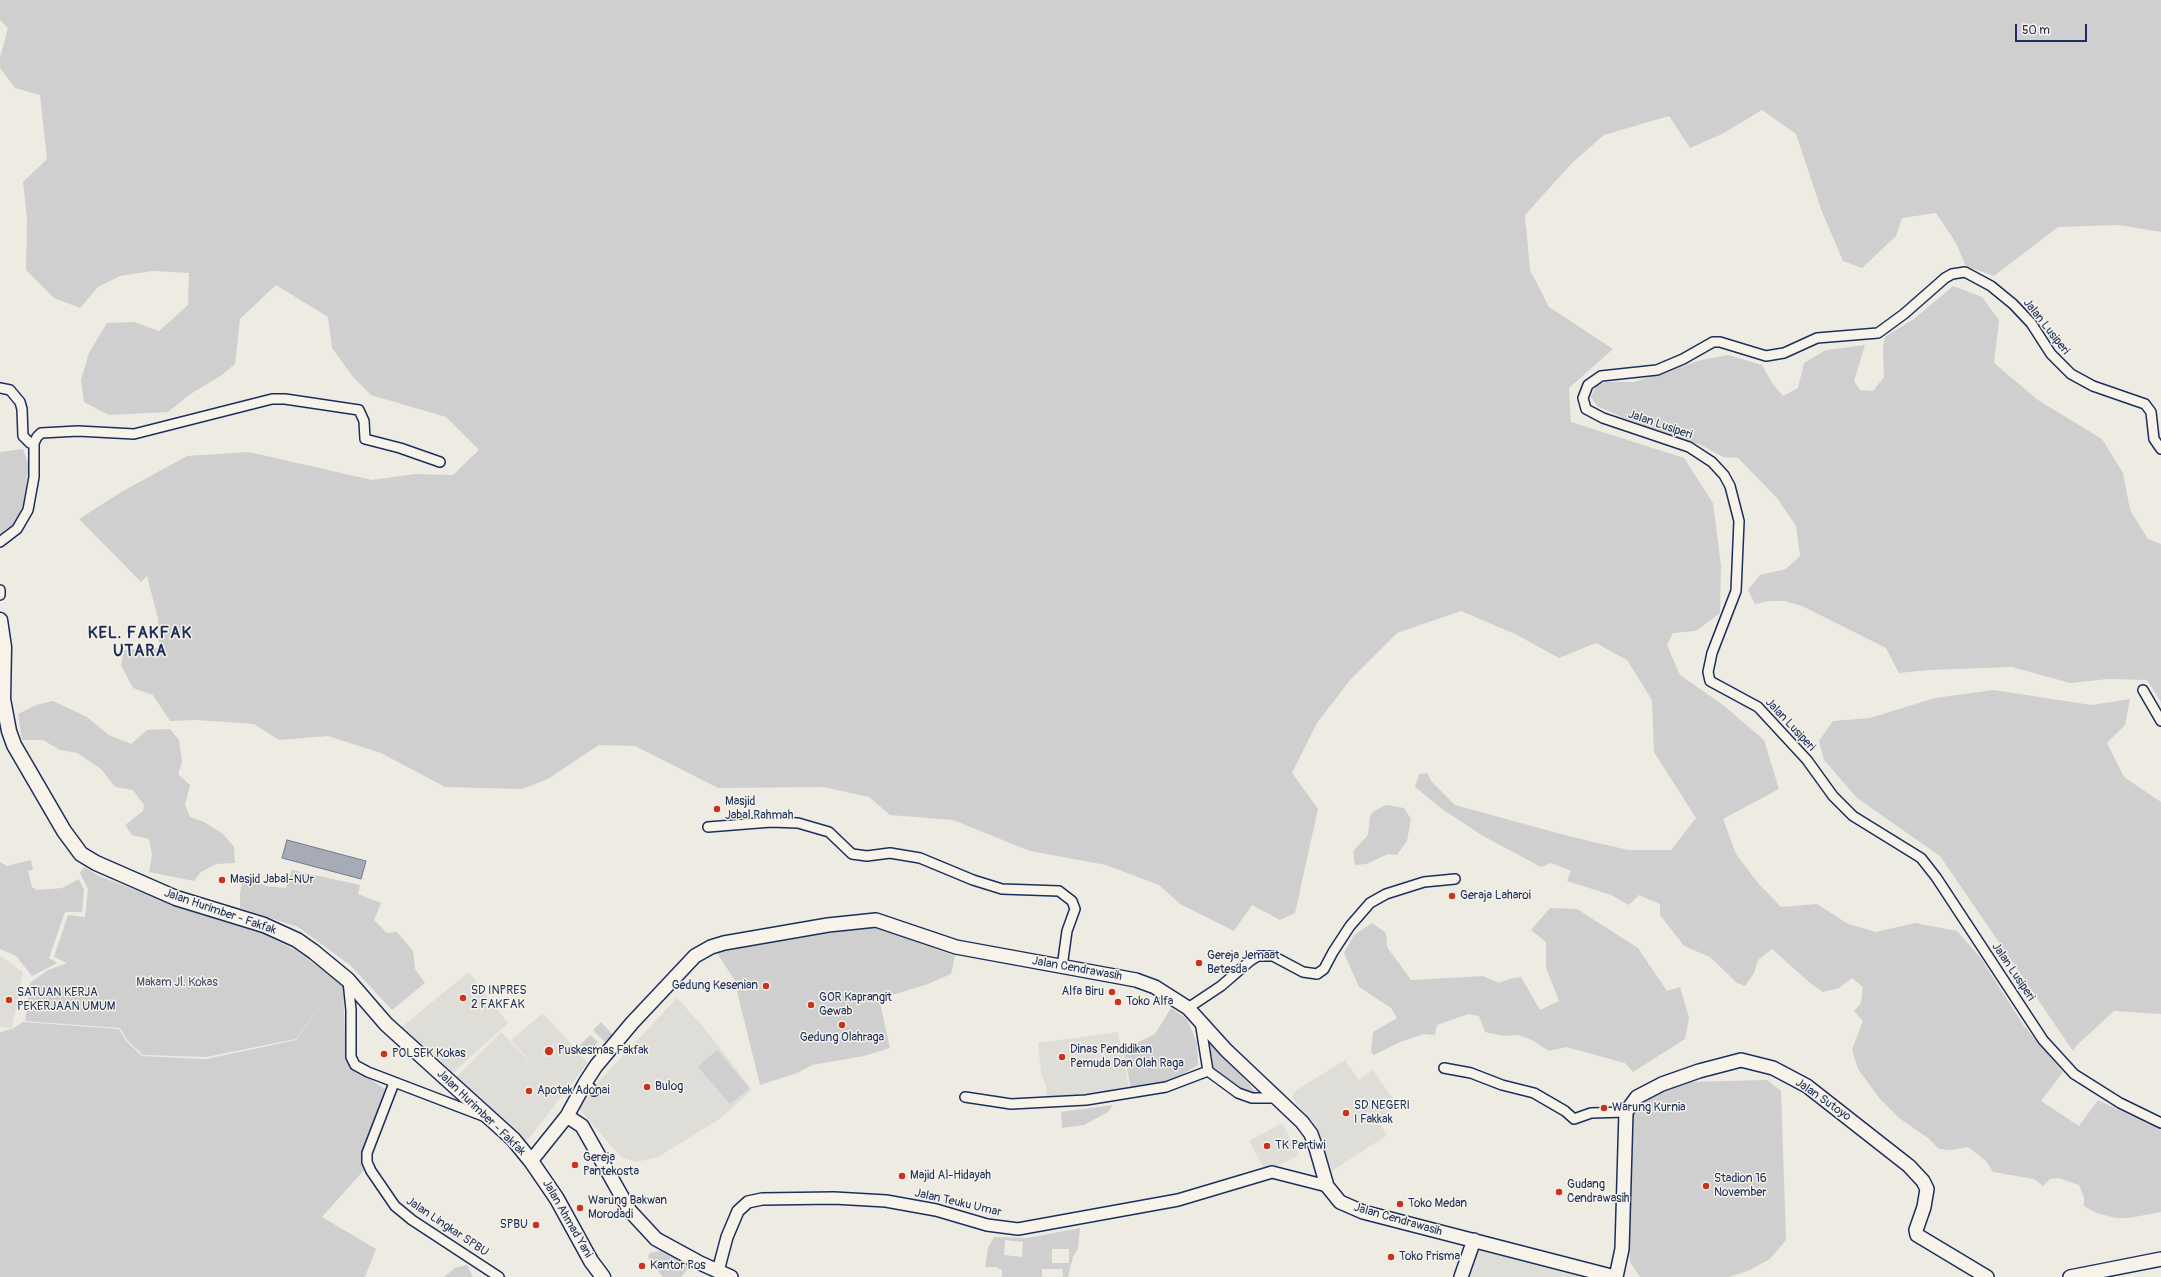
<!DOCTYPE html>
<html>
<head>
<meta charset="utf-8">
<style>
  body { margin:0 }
  #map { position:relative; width:2161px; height:1277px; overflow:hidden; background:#eeebe2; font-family:Pangolin,sans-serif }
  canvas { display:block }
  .scale { position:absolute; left:2015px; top:24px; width:72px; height:18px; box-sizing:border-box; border:2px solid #1b2f5e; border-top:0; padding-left:5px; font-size:12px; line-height:14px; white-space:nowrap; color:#1b2f5e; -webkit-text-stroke:3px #f7f3e8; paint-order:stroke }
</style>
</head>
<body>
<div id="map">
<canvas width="2161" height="1277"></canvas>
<div class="scale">50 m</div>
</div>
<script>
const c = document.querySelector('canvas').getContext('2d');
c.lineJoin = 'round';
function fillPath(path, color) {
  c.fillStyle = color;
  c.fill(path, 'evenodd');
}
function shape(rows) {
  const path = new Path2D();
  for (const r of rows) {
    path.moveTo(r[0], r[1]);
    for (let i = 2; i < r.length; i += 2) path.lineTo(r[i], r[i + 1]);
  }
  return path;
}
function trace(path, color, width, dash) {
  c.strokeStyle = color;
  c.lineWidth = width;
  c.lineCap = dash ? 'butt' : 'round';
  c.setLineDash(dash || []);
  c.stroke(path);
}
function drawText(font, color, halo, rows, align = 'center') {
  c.font = font + ' Pangolin,sans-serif';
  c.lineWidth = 3;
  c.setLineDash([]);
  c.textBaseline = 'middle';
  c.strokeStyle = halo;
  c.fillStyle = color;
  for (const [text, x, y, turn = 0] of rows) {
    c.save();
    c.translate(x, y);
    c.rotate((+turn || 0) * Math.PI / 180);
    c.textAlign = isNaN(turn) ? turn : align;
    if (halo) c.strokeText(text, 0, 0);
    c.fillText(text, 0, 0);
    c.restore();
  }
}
fillPath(shape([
  [0,956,23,972,12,1028,0,1027],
  [469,972,508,1023,452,1074,399,1029],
  [677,998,706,1030,752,1090,718,1120,658,1157,636,1162,621,1157,579,1109,587,1094],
  [543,1013,588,1063,526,1142,455,1078,501,1032,541,1073,511,1040],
  [1118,1032,1129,1088,1047,1099,1046,1086,1041,1073,1038,1043],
  [1345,1060,1359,1080,1373,1070,1398,1106,1377,1120,1387,1135,1332,1171,1317,1128,1292,1097,1295,1091],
  [1282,1123,1299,1155,1266,1172,1249,1141],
  [1478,1250,1593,1275,1598,1277,1467,1277]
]), '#deddd8');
fillPath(shape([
  [0,0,2161,0,2161,232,2118,225,2058,227,1994,276,1966,266,1956,243,1936,213,1902,218,1896,236,1862,268,1843,261,1821,209,1796,134,1762,110,1722,134,1690,148,1669,116,1604,135,1572,163,1525,215,1530,270,1549,307,1613,349,1569,388,1571,422,1684,458,1713,503,1721,566,1720,613,1696,631,1673,633,1667,645,1680,675,1723,705,1764,740,1779,789,1723,819,1736,854,1758,883,1781,907,1817,904,1848,924,1876,932,1915,923,1957,931,1980,957,2024,1026,2063,1072,2041,1101,2079,1126,2098,1100,2161,1130,2161,1212,2129,1218,2116,1218,2097,1213,2084,1206,2084,1197,2079,1185,2059,1178,2050,1179,2043,1186,2034,1179,1993,1172,1986,1161,1968,1147,1951,1150,1939,1149,1928,1138,1899,1118,1880,1099,1858,1069,1852,1050,1863,1021,1854,1011,1861,1003,1863,987,1852,978,1839,988,1823,992,1810,983,1772,949,1758,960,1754,973,1745,986,1737,983,1710,957,1684,946,1660,915,1660,904,1639,895,1629,905,1611,895,1567,881,1571,871,1551,863,1541,867,1483,836,1442,809,1415,787,1419,774,1427,773,1432,782,1455,805,1572,837,1628,850,1671,850,1696,818,1654,752,1652,700,1627,660,1596,643,1559,658,1515,634,1461,611,1397,633,1350,680,1317,723,1292,773,1318,809,1295,913,1280,920,1252,905,1234,931,1180,904,1159,885,1106,865,1030,851,953,820,890,815,869,797,824,787,718,788,635,746,599,745,548,779,522,789,445,787,381,753,328,736,279,740,254,724,196,720,170,721,153,695,133,688,121,665,124,650,159,648,158,618,147,576,141,582,79,519,123,491,187,456,249,452,372,480,414,474,453,475,479,450,446,417,371,395,353,377,332,348,328,317,276,285,240,319,235,364,222,375,189,395,168,412,109,415,84,402,81,380,89,353,107,323,134,322,159,331,188,305,189,273,152,271,120,276,98,287,80,308,54,298,26,270,27,217,23,182,47,159,40,95,15,88,0,68,0,57,8,28,0,20],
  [1953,286,1982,297,1999,320,1994,363,2038,400,2102,439,2123,473,2130,510,2148,539,2161,544,2161,702,2147,680,2108,679,2070,683,2012,667,1930,670,1899,673,1886,648,1802,606,1785,601,1770,601,1755,604,1748,590,1760,575,1786,569,1800,556,1796,526,1777,498,1738,458,1723,457,1701,445,1624,418,1597,406,1591,397,1596,386,1606,382,1634,382,1701,360,1728,355,1762,365,1772,383,1783,396,1798,388,1804,363,1826,350,1865,345,1854,381,1860,390,1873,391,1884,377,1883,347,1885,337,1914,319],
  [23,449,29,466,23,505,14,525,0,536,0,452],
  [1994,690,2091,705,2130,699,2125,725,2107,743,2124,777,2161,802,2161,1014,2114,1011,2076,1046,2073,1051,1940,856,1857,798,1824,760,1819,741,1833,721,1870,718,1935,698],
  [53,701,87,717,109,735,131,744,147,730,170,729,179,740,182,762,178,774,190,785,185,805,190,817,204,822,223,834,234,847,235,863,216,864,201,872,194,881,149,872,152,854,149,839,132,835,125,825,143,811,144,805,133,790,115,787,101,769,77,753,60,750,43,740,22,740,18,714,36,705],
  [1386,805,1404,808,1411,819,1407,841,1397,855,1388,854,1366,864,1355,865,1353,851,1368,835,1370,816,1374,811],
  [31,860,33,870,28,871,32,887,37,890,62,888,79,879,84,890,82,912,65,912,49,958,57,963,32,976,16,956,0,949,0,862,7,866],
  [84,867,99,876,187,910,262,933,297,951,343,985,345,1033,352,1067,385,1089,362,1155,364,1170,322,1217,376,1249,365,1277,0,1277,0,1032,12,1029,23,1022,119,1029,127,1042,142,1056,206,1059,296,1040,335,985,296,1039,206,1057,143,1055,128,1041,120,1028,25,1021,30,983,48,970,67,963,54,957,68,915,85,917,88,889,80,873],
  [292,870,360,885,358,894,381,903,374,920,387,933,397,932,413,951,415,969,425,983,392,1010,350,965,298,927,240,908,240,893,244,876,266,886,286,888],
  [1550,908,1577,909,1638,948,1667,991,1680,987,1689,1018,1685,1039,1633,1072,1625,1063,1566,1047,1549,1051,1532,1040,1518,1035,1503,1036,1485,1032,1479,1016,1468,1014,1437,1025,1435,1035,1424,1034,1400,1042,1374,1055,1371,1052,1373,1032,1397,1018,1391,1008,1359,987,1344,953,1354,935,1372,923,1386,933,1387,947,1411,980,1483,976,1499,983,1509,979,1521,977,1540,1010,1559,1001,1546,968,1546,942,1531,930],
  [883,925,889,932,955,956,951,974,928,984,879,999,890,1048,864,1056,812,1065,797,1073,760,1085,734,979,715,950],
  [1171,1008,1187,1019,1197,1043,1198,1065,1176,1078,1145,1088,1131,1088,1123,1050,1155,1034],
  [601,1022,613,1035,605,1042,593,1030],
  [590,1035,598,1042,588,1054,580,1045],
  [1209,1042,1235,1069,1258,1094,1242,1090,1216,1074,1211,1062],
  [717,1050,749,1088,730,1104,698,1067],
  [1767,1080,1781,1091,1786,1240,1770,1259,1750,1270,1729,1277,1640,1277,1630,1262,1628,1234,1629,1138,1633,1112,1643,1098,1685,1082],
  [1113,1105,1108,1112,1084,1125,1062,1128,1061,1112],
  [1080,1228,1078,1248,1073,1257,1068,1277,1063,1277,1062,1269,1042,1269,1042,1277,1002,1277,1002,1270,996,1267,985,1267,988,1248,994,1237,1027,1238],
  [1005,1240,1023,1242,1022,1257,1004,1255],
  [1052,1249,1069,1249,1069,1263,1052,1263],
  [664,1250,692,1264,681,1277,663,1277,650,1261,648,1256,650,1253],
  [467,1265,473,1277,444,1277,455,1268]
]), '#cfcfcf');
const water = shape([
  [287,840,366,861,361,879,282,858,287,840]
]);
fillPath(water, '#a6abb5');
trace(water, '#6e7992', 1);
const minor = shape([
  [0,388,10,390,20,402,22,409,23,436,30,443,34,443],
  [2161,449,2154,439,2151,412,2145,404,2093,386,2071,374,2051,354,2031,323,2013,304,1991,286,1965,272,1952,274,1945,278,1904,314,1878,333,1817,338,1784,353,1766,356,1720,342,1713,342,1683,359,1657,370,1601,376,1588,385,1583,398,1586,409,1603,418,1689,447,1712,462,1724,475,1730,486,1739,521,1736,591,1712,653,1708,672,1710,681,1758,707,1807,760,1833,796,1853,816,1921,858,1936,877,2043,1040,2074,1074,2120,1103,2161,1123],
  [0,542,17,529,28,510,34,477,34,443,37,437,41,433,78,431,134,434,272,399,285,399,359,410,364,421,365,439,400,448,440,462],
  [0,590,0,595],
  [2143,690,2161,721],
  [708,827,771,822,798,823,829,832,852,854,867,856,890,853,920,858,973,880,1002,889,1059,891,1072,901,1075,909,1067,931,1062,967],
  [348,981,351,1010,351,1057,355,1065,368,1072,483,1116],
  [1188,1008,1221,986,1250,961,1258,956,1273,956,1303,972,1317,974,1324,969,1333,952,1350,926,1370,903,1386,894,1424,882,1455,879],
  [1200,1021,1208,1071,1238,1093,1252,1098,1277,1098],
  [1444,1068,1471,1073,1502,1085,1534,1093,1565,1111,1574,1119,1591,1113,1626,1112],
  [394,1083,367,1153,367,1162,371,1171,395,1206,412,1220,499,1277],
  [585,1083,594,1091],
  [965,1097,1011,1104,1086,1100,1166,1087,1208,1071]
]);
const tertiary = shape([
  [718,1271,727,1237,738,1211,748,1202,762,1199,834,1198,886,1201,936,1210,987,1225,1018,1229,1178,1200,1272,1172,1327,1186]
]);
const secondary = shape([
  [567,1116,582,1126,630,1211,656,1239,700,1263,731,1277],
  [531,1161,567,1116,585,1083,596,1066,632,1023,695,956,711,947,724,943,828,925,876,920,956,947,1109,975,1136,980,1155,987,1188,1008,1226,1050,1302,1122,1311,1134,1316,1148,1327,1186,1340,1202,1363,1212,1615,1277],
  [1461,1277,1474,1240],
  [1616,1277,1622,1249,1626,1112,1637,1097,1662,1084,1699,1071,1741,1060,1773,1068,1807,1086,1909,1166,1923,1181,1927,1189,1924,1207,1916,1230,1917,1235,1987,1277],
  [2070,1277,2161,1259]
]);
const primary = shape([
  [0,620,4,647,3,699,9,731,14,745,64,831,81,854,96,863,176,898,264,925,297,940,314,952,348,980,386,1024,513,1139,531,1161,557,1199,591,1261,603,1277]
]);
trace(minor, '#1b2f5e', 12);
trace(tertiary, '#1b2f5e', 14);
trace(secondary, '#1b2f5e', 16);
trace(primary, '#1b2f5e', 17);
trace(minor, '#f7f3e8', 9);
trace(tertiary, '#f7f3e8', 11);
trace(secondary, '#f7f3e8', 13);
trace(primary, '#f7f3e8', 14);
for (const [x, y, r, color] of [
  [717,809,4,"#c8321e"],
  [222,880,4,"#c8321e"],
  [1452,896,4,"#c8321e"],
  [1199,963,4,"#c8321e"],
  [766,986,4,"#c8321e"],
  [1112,992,4,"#c8321e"],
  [463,998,4,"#c8321e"],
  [9,1000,4,"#c8321e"],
  [1118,1002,4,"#c8321e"],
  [811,1005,4,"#c8321e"],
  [842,1025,4,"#c8321e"],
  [549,1051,5,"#c8321e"],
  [384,1054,4,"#c8321e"],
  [1062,1057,4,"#c8321e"],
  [647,1087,4,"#c8321e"],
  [529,1091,4,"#c8321e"],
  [1604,1108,4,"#c8321e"],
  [1346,1113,4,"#c8321e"],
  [1267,1146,4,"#c8321e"],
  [575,1165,4,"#c8321e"],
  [902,1176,4,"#c8321e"],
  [1706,1186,4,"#c8321e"],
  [1559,1192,4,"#c8321e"],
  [1400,1204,4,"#c8321e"],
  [580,1208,4,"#c8321e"],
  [536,1225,4,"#c8321e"],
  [1391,1257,4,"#c8321e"],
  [642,1266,4,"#c8321e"]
]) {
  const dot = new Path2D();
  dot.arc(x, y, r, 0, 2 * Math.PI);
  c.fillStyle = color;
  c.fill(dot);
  trace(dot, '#f7f3e8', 1.5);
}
drawText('12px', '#1b2f5e', '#f7f3e8', [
  ["Jalan Lusiperi",2046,327,52],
  ["Jalan Lusiperi",1660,425,19],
  ["Jalan Lusiperi",1790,725,47],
  ["Jalan Hurimber - Fakfak",220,912,19],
  ["Jalan Cendrawasih",1077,969,10],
  ["Jalan Lusiperi",2013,972,56],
  ["Jalan Sutoyo",1823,1100,35],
  ["Jalan Hurimber - Fakfak",481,1113,44],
  ["Jalan Teuku Umar",958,1203,13],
  ["Jalan Ahmad Yani",567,1219,60],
  ["Jalan Cendrawasih",1398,1220,16],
  ["Jalan Lingkar SPBU",447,1227,34]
]);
drawText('12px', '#1b2f5e', '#f7f3e8', [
  ["Masjid",725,802],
  ["Jabal Rahmah",725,816],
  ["Masjid Jabal-NUr",230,880],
  ["Geraja Laharoi",1460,896],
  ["Gereja Jemaat",1207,956],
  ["Betesda",1207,970],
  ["Gedung Kesenian",758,986,"right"],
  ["SD INPRES",471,991],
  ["2 FAKFAK",471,1005],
  ["Alfa Biru",1104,992,"right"],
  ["SATUAN KERJA",17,993],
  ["PEKERJAAN UMUM",17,1007],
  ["GOR Kaprangit",819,998],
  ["Gewab",819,1012],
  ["Toko Alfa",1126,1002],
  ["Gedung Olahraga",842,1038,"center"],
  ["Dinas Pendidikan",1070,1050],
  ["Pemuda Dan Olah Raga",1070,1064],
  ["Puskesmas Fakfak",558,1051],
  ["POLSEK Kokas",392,1054],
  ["Bulog",655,1087],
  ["Apotek Adonai",537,1091],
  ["SD NEGERI",1354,1106],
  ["I Fakkak",1354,1120],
  ["Warung Kurnia",1612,1108],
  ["TK Pertiwi",1275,1146],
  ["Gereja",583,1158],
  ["Pantekosta",583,1172],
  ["Majid Al-Hidayah",910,1176],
  ["Stadion 16",1714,1179],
  ["November",1714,1193],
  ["Gudang",1567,1185],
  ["Cendrawasih",1567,1199],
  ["Warung Bakwan",588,1201],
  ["Morodadi",588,1215],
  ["Toko Medan",1408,1204],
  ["SPBU",528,1225,"right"],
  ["Toko Prisma",1399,1257],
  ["Kantor Pos",650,1266]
], 'left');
drawText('12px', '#3f4f75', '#f7f3e8', [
  ["Makam Jl. Kokas",177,983]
]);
c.letterSpacing = '1px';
drawText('bold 16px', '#1b2f5e', '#f7f3e8', [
  ["KEL. FAKFAK",140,634],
  ["UTARA",140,652]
]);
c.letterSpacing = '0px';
</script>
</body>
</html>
